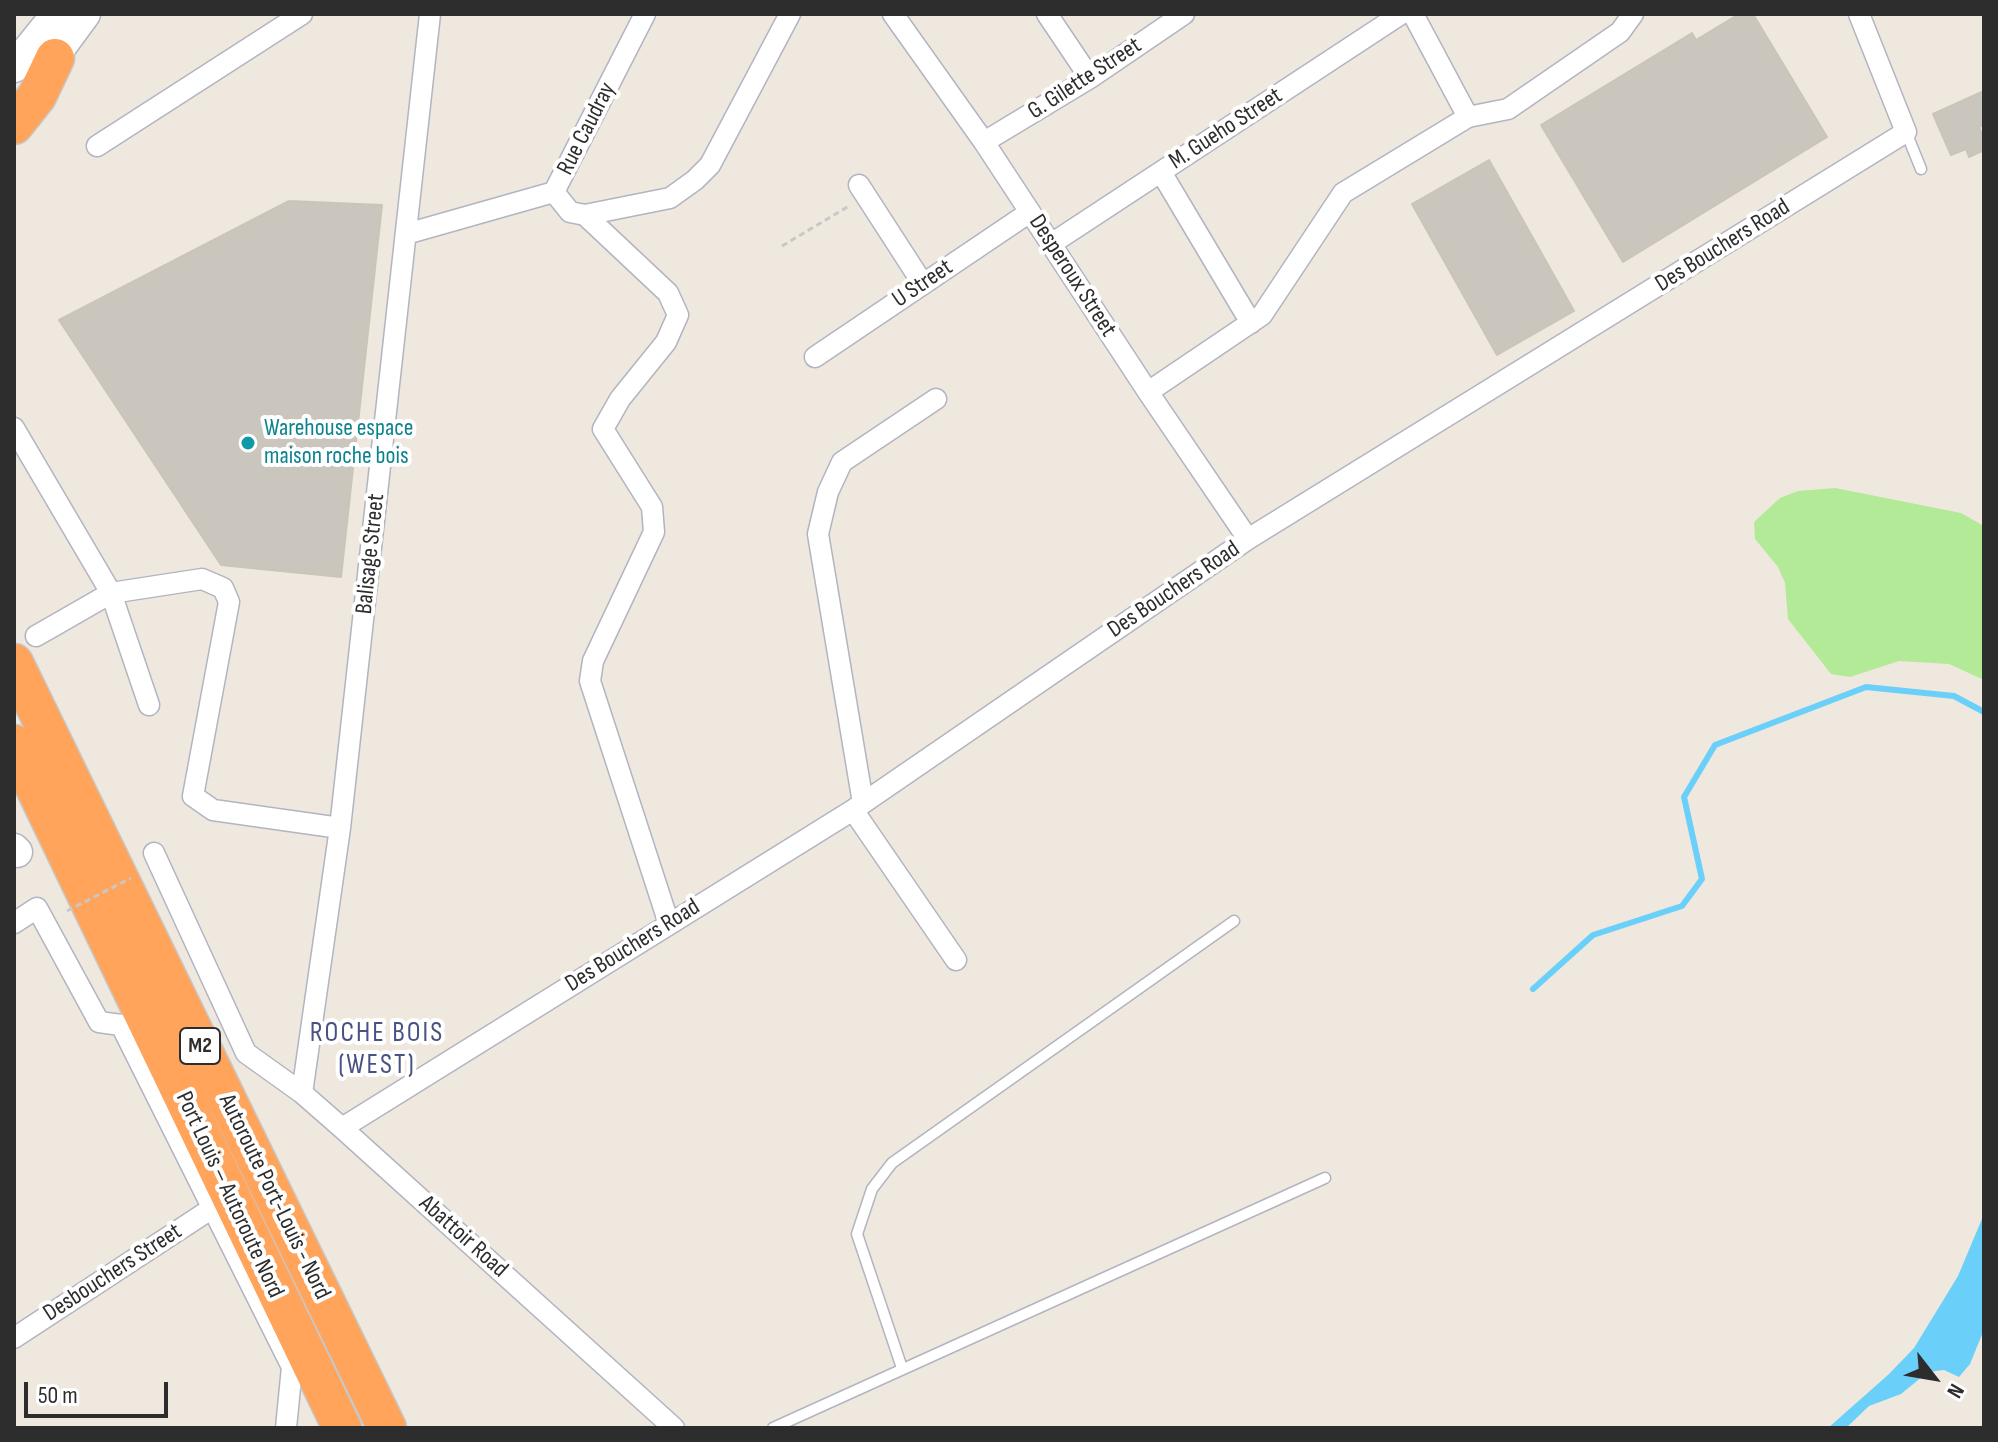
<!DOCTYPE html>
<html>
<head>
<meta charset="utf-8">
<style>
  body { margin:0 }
  #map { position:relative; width:1998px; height:1442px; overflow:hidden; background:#efe8de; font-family:"Sofia Sans Condensed",sans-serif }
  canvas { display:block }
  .frame { position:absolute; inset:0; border:16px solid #2d2d2d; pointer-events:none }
  .north { position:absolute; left:1894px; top:1338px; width:80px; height:80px; -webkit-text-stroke:6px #fff; paint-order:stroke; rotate:121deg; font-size:22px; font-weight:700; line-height:32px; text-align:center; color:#2d2d2d }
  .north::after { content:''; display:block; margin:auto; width:28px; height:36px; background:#2d2d2d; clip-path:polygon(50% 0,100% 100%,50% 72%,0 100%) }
  .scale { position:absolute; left:24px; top:1382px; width:144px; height:36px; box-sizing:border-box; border:4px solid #2d2d2d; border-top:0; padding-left:10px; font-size:24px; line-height:28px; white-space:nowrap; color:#2d2d2d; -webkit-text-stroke:6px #fff; paint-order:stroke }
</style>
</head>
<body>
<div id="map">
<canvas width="1998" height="1442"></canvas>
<div class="frame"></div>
<div class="north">N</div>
<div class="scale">50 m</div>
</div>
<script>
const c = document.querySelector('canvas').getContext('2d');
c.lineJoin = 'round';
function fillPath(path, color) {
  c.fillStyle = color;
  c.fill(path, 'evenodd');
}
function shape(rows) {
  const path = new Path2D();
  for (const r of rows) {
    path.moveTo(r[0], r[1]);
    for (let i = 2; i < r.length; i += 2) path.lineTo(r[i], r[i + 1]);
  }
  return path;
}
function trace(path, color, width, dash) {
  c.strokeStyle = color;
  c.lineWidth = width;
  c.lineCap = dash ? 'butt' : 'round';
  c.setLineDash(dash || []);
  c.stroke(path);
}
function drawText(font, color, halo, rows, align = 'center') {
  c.font = font + ' "Sofia Sans Condensed",sans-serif';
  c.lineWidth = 8;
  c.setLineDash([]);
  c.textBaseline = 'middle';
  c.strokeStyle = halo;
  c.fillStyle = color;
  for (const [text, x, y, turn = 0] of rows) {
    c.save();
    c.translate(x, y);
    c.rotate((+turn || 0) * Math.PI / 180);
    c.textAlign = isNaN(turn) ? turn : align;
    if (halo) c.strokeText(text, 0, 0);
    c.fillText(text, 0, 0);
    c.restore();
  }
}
fillPath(shape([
  [1835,488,1961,513,1984,526,1984,680,1949,664,1899,661,1850,677,1831,674,1788,619,1785,583,1778,567,1755,539,1754,522,1780,498,1798,491]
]), '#b2ea97');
fillPath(shape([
  [1984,1214,1983,1332,1970,1364,1959,1377,1944,1370,1928,1372,1901,1394,1869,1406,1846,1428,1828,1428,1889,1374,1914,1348,1958,1276]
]), '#6ad0f9');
trace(shape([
  [1533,989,1593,935,1682,906,1702,879,1684,797,1715,745,1866,687,1954,696,1984,712]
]), '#6ad0f9', 6);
const building = shape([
  [1739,14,1753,14,1827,137,1623,262,1541,125,1692,33,1696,40,1739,14],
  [1984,91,1984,125,1979,127,1984,139,1984,150,1969,157,1966,149,1951,155,1933,114,1984,91],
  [1489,160,1574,311,1497,355,1412,204,1489,160],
  [289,201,382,205,341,577,221,565,59,320,289,201]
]);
fillPath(building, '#cbc6bd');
trace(building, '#cbc5b7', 2);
const lane = shape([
  [1906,132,1921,169],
  [902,1368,857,1234,872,1189,892,1163,1234,921],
  [773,1428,1325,1178]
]);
const street = shape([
  [893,14,984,142,1148,392,1248,539],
  [1047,14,1090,78],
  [1413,14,1468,117],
  [984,142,1090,78,1184,14],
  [97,146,302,14],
  [1161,172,1251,323],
  [859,185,923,284],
  [554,192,570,212,585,215,670,198,695,180,710,165,790,14],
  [585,215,668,293,678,315,666,342,620,399,603,429,652,507,654,532,593,661,590,681,669,924],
  [406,234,554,192,645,14],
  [1051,244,1401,14],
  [815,357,1030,212],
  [1148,392,1262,315,1343,193,1468,117,1508,109,1620,32,1633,14],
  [14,428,111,593,149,705],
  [36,636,111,593,202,579,223,588,229,602,193,796,213,810,340,828],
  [863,803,818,534,828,492,842,462,936,399],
  [853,810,956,960],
  [154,853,246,1053,302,1093,342,1128,674,1428],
  [14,923,37,908,99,1022,121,1025,292,1367,286,1428],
  [302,1093,340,828,430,14],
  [342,1128,853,810,1248,539,1906,132,1859,14],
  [14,1338,211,1209]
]);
const secondary = shape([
  [14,67,57,14],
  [41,74,85,14],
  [14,849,17,852]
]);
const highway = shape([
  [14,125,37,96,55,58],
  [14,663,387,1428],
  [14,744,342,1428]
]);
trace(lane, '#b2b5c1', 13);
trace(street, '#b2b5c1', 23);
trace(secondary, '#b2b5c1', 33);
trace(highway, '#c8c8c8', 41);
trace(shape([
  [782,246,849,206]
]), '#c8c8c8', 3, [6, 4]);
trace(lane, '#fff', 10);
trace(street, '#fff', 20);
trace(secondary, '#fff', 30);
trace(highway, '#ffa45a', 38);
trace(shape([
  [67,911,131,878]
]), '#c8c8c8', 3, [6, 4]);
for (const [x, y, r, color] of [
  [248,443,8,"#0f9aa8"]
]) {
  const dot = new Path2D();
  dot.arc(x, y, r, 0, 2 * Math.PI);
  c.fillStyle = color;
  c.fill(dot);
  trace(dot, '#fff', 3);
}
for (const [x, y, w] of [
  [200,1046,40]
]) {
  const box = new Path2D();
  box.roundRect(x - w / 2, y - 18, w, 36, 6);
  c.fillStyle = '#fff';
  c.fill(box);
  trace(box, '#2d2d2d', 2);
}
drawText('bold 22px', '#2d2d2d', null, [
  ["M2",200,1046]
]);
drawText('24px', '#2d2d2d', '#fff', [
  ["G. Gilette Street",1085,79,-33],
  ["Rue Caudray",587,129,-63],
  ["M. Gueho Street",1226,129,-33],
  ["Des Bouchers Road",1723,246,-32],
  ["Desperoux Street",1072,276,57],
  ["U Street",923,284,-34],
  ["Balisage Street",371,554,-84],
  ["Des Bouchers Road",1174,590,-34],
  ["Des Bouchers Road",633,946,-32],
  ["Port Louis – Autoroute Nord",229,1195,65],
  ["Autoroute Port-Louis - Nord",274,1197,64],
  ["Abattoir Road",463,1237,42],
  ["Desbouchers Street",113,1273,-33]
]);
drawText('24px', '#0d838f', '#fff', [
  ["Warehouse espace",264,429],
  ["maison roche bois",264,457]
], 'left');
c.letterSpacing = '2px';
drawText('28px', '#495282', '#fff', [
  ["ROCHE BOIS",377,1034],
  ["(WEST)",377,1066]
]);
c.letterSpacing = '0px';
</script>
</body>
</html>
